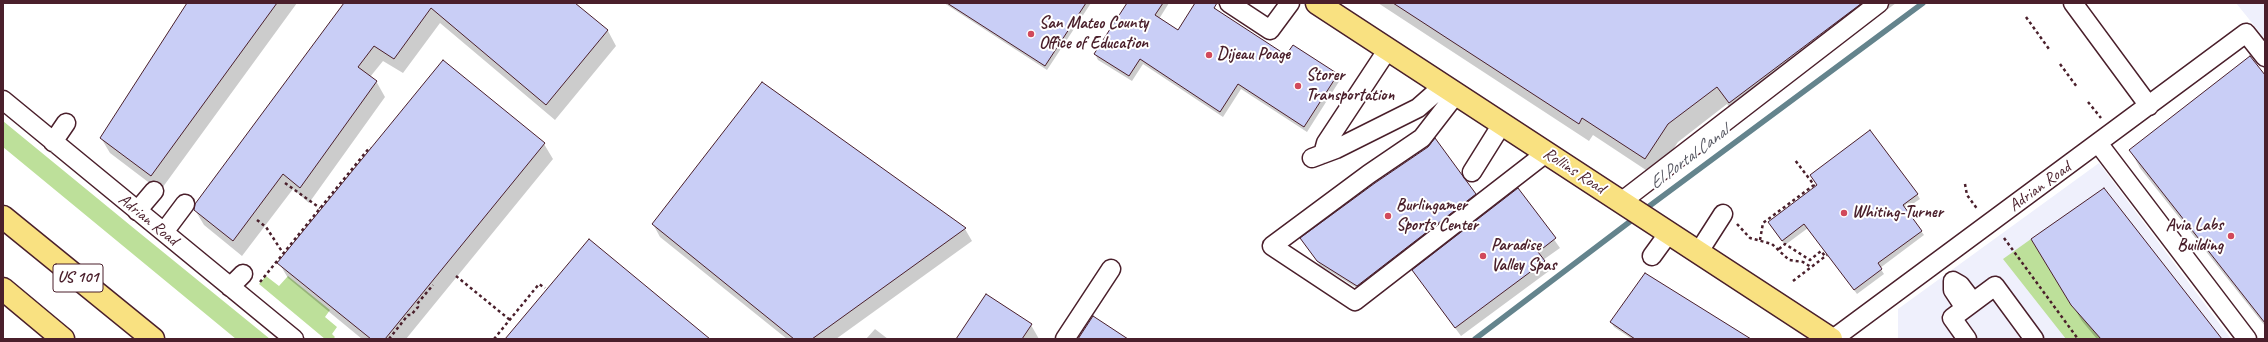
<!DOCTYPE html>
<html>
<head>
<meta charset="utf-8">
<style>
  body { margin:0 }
  #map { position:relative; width:2268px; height:342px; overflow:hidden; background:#fff; font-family:Caveat,sans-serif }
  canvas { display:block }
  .frame { position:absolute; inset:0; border:4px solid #4a1f2b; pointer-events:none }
</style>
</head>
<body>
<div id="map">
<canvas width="2268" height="342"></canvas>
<div class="frame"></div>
</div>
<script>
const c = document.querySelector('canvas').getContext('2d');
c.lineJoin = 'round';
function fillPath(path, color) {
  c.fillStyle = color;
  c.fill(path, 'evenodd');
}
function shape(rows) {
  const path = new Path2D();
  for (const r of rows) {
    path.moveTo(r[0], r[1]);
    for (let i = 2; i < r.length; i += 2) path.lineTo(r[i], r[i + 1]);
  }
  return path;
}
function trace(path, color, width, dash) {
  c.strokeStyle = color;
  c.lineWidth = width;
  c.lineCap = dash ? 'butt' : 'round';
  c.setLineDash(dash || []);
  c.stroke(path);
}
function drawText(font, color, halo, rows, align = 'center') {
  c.font = font + ' Caveat,sans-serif';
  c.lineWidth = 4;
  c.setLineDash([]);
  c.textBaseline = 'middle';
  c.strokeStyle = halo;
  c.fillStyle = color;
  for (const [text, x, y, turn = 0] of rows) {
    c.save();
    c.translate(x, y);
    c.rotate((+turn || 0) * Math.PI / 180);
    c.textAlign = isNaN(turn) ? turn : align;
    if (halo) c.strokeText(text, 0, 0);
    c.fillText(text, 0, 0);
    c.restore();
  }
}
fillPath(shape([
  [2236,3,2265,3,2265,39],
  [2099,163,2231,339,1898,338,1898,309]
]), '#eff0fc');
fillPath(shape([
  [3,121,136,230,270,339,236,339,3,147],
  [2031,239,2071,305,2101,339,2066,339,2003,259],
  [266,276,279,286,288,276,330,310,325,317,337,327,332,334,335,337,333,339,325,339,259,284]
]), '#bde09a');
fillPath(shape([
  [188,3,297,3,160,191,110,153,101,138],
  [345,3,574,3,608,31,616,46,555,120,440,23,403,73,383,61,370,77,376,81,385,97,309,203,293,189,242,256,204,225,195,210],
  [944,3,1091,3,1047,70],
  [1128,3,1169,3,1159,19,1178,31,1196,3,1211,3,1218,11,1287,57,1337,75,1340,80,1307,132,1241,89,1223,117,1143,64,1132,81,1098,60,1095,54],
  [1378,3,1896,3,1740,120,1727,104,1678,142,1655,176,1593,135,1589,141],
  [443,62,544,144,553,159,406,339,362,339,288,278,279,263],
  [2265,77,2265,326,2140,168,2130,150],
  [762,83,965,229,972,241,836,339,787,339,660,237,653,224],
  [1518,189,1560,248,1543,260,1549,271,1461,336,1413,271],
  [1476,194,1478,199,1360,290,1320,265,1301,239],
  [1917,194,1920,199,1905,209,1924,235,1880,268,1884,274,1857,294,1808,228,1785,245,1771,226],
  [2041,255,2221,339,2097,339,2082,321],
  [1611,322,1749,339,1632,339,1614,327],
  [1031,325,1039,339,958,339],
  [875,329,888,339,866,339]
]), '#0003');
trace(shape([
  [1644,210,1923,3],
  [1475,339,1636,217]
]), '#64848d', 5.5);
const building = shape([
  [187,3,277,3,151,176,100,138,187,3],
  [344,3,575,3,608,30,546,105,431,8,394,59,374,46,358,67,377,81,300,188,283,174,233,241,194,210,195,204,344,3],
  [947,3,1086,3,1045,66,947,3],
  [1127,3,1163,3,1155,15,1178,30,1195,3,1217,3,1214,8,1286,55,1293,45,1338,74,1304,127,1238,84,1220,112,1140,59,1129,76,1094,54,1127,3],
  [1393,3,1862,3,1729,103,1717,87,1668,124,1645,159,1582,118,1579,124,1393,3],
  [2250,56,2265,75,2265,323,2129,150,2250,56],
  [443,60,545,143,385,339,371,339,277,263,443,60],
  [762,82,966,228,812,339,794,339,652,224,762,82],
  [1870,130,1918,194,1903,205,1922,231,1878,263,1882,269,1854,290,1804,224,1782,241,1768,222,1817,185,1810,175,1870,130],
  [1435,138,1476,194,1357,286,1317,261,1300,238,1375,183,1428,147,1435,138],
  [1518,188,1556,238,1538,252,1545,261,1455,328,1412,270,1518,188],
  [2104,188,2222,339,2101,339,2071,305,2031,239,2104,188],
  [589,239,710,339,505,339,589,239],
  [1645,273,1751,339,1635,339,1610,322,1645,273],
  [986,294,1032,324,1022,339,956,339,986,294],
  [1093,316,1128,339,1078,339,1093,316]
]);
fillPath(building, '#c9cef6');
trace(building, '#4a1f2b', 1);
const minor = shape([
  [1229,3,1270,30,1290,3],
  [2073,3,2149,106],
  [1456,94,1422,138,1369,174,1272,246,1355,301,1546,153],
  [3,100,294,339],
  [53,142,66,123],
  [2098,143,2247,339],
  [1323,154,1326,143,1388,49],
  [1312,158,1336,149,1418,108,1443,86],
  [1472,172,1502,124],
  [1621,202,1879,3],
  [137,211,154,191],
  [164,232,185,204],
  [1698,253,1723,214],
  [1652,256,1668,234],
  [230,287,243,274],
  [1965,308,1953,290,1953,281,1960,285,1973,302],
  [1065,339,1111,269],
  [1833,339,2246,33,2265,57],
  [1967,339,1952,318,1995,286,2034,339]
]);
const major = shape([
  [1317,3,1831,339]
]);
const highway = shape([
  [3,217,153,339],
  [3,289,63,339]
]);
trace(minor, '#4a1f2b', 21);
trace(major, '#4a1f2b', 25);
trace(highway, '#4a1f2b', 25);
trace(shape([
  [2026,17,2049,49],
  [2060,64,2077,87],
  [2088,102,2101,118],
  [285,183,320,208],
  [1965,184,1967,195,1978,210],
  [257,220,266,227,283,253],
  [1737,224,1750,238,1772,244,1789,260,1803,262,1811,267],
  [2004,238,2078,339],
  [1760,240,1763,223,1814,185,1795,160],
  [1779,249,1785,244,1810,260,1821,251,1825,256],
  [456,276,510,320],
  [1793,281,1827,255],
  [260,282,370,147],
  [389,339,408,315,411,315,418,307,417,304,433,285],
  [494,339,539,284,545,288]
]), '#4a1f2b', 2.5, [3, 3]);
trace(minor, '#fff', 18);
trace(major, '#f9e181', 22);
trace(highway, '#f9e181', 22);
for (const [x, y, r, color] of [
  [1031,34,4,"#d1495b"],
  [1209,55,4,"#d1495b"],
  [1298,86,4,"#d1495b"],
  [1844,213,4,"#d1495b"],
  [1388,216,4,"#d1495b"],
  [2231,236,4,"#d1495b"],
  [1483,256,4,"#d1495b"]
]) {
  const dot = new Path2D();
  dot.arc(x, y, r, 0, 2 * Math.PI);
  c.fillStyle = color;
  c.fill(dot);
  trace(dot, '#fff', 1.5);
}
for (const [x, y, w] of [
  [78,278,50]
]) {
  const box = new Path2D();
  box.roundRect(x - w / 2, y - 14, w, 28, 3);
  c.fillStyle = '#fff';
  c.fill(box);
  trace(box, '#4a1f2b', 1);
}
drawText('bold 16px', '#4a1f2b', null, [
  ["US 101",78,278]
]);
drawText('bold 17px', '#4a1f2b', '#fff', [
  ["San Mateo County",1039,24],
  ["Office of Education",1039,44],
  ["Dijeau Poage",1217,55],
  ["Storer",1306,76],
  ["Transportation",1306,96],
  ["Burlingamer",1396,206],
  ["Sports Center",1396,226],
  ["Whiting-Turner",1852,213],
  ["Avia Labs",2223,226,"right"],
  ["Building",2223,246,"right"],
  ["Paradise",1491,246],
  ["Valley Spas",1491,266]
], 'left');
drawText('17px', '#4a1f2b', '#fff', [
  ["Rollins Road",1574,171,33],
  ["Adrian Road",2040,187,-36],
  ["Adrian Road",148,220,39]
]);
drawText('italic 18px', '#595a64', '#fff', [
  ["El Portal Canal",1689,158,-37]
]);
</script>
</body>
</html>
